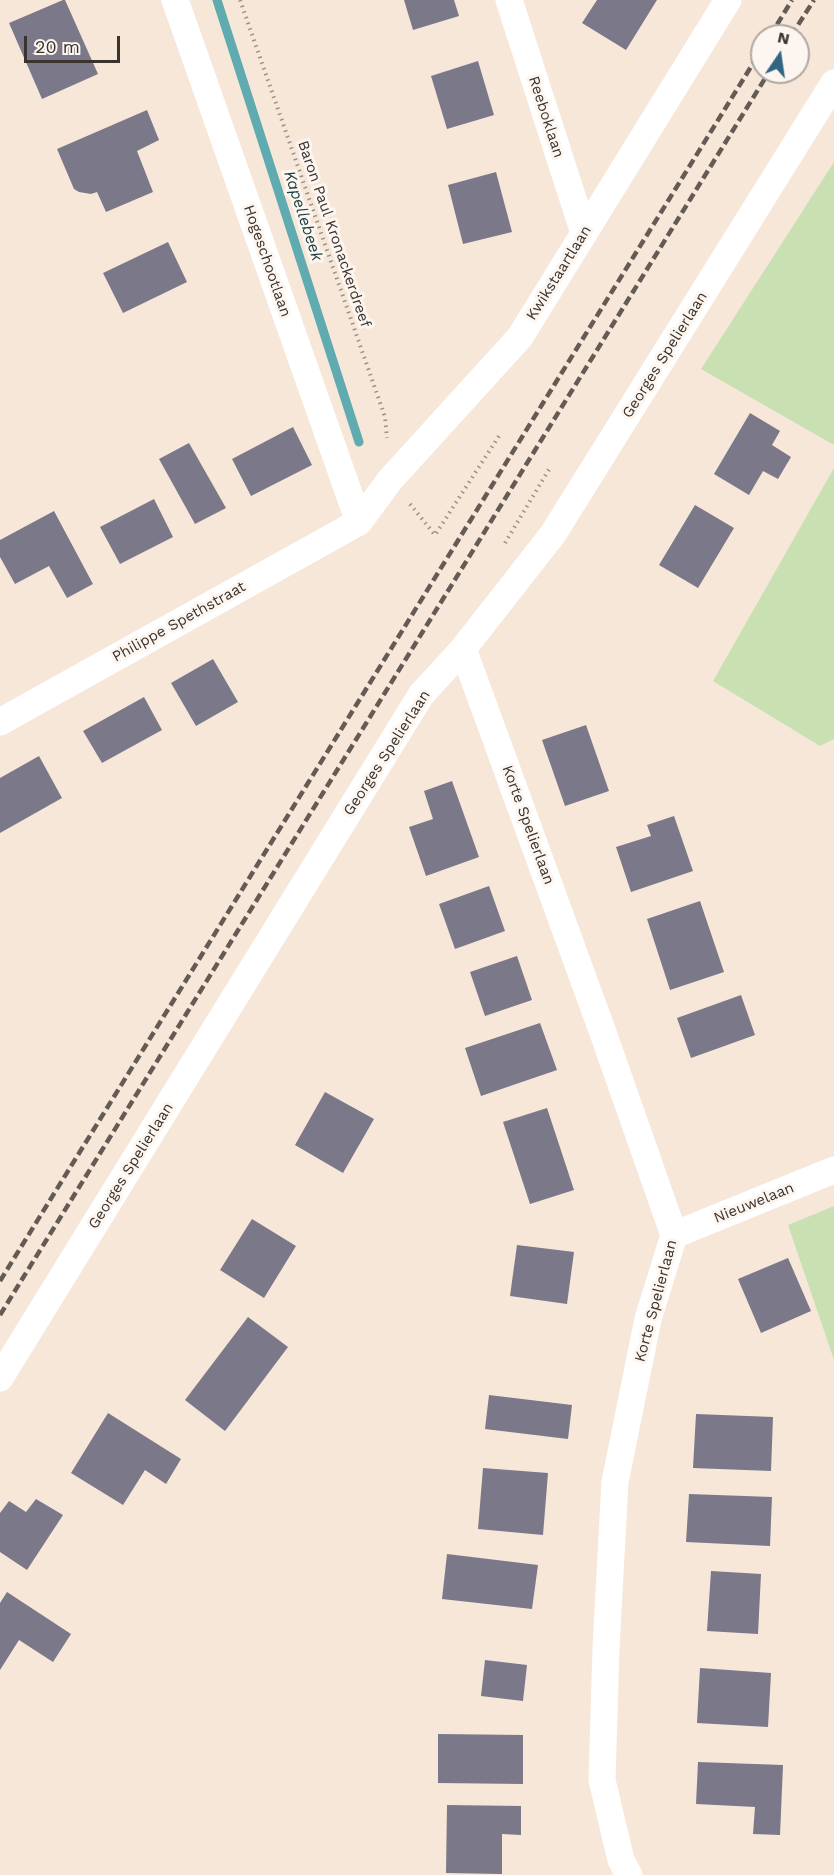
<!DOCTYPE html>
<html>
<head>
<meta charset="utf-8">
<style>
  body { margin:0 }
  #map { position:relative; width:834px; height:1875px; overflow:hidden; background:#f7e7d9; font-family:"Work Sans",sans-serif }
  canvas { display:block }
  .north { position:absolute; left:750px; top:24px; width:60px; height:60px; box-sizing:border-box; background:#fdf6f0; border:2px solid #afa8a2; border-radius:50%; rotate:13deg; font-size:16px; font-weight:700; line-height:24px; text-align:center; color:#3a332e }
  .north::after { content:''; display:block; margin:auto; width:21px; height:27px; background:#316682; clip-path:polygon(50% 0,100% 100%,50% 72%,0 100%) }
  .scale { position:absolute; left:24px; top:36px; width:96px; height:27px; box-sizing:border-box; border:3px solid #3a332e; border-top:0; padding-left:8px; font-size:18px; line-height:21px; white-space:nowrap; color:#3a332e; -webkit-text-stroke:4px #fdf6f0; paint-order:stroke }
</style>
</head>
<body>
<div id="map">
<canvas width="834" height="1875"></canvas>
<div class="north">N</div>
<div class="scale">20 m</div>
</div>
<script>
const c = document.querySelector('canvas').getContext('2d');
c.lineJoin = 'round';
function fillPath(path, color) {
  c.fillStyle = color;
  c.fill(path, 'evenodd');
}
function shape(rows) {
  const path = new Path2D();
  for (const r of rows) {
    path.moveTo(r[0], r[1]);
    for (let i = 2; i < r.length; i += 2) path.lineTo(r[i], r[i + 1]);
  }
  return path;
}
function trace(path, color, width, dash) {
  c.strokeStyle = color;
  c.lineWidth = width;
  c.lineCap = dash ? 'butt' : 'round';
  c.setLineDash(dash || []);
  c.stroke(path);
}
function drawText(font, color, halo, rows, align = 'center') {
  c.font = font + ' "Work Sans",sans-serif';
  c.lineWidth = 6;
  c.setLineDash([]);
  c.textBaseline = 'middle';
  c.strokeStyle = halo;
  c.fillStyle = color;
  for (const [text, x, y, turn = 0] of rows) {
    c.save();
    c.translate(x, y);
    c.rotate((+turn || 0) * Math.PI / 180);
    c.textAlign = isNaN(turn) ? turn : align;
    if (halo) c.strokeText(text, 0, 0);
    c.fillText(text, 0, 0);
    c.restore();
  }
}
fillPath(shape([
  [834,162,834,445,701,369],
  [834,468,834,739,820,746,713,681],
  [834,1206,834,1360,788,1225]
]), '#c9e0b3');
trace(shape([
  [217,0,359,442]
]), '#5fabb0', 9);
fillPath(shape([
  [63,0,65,0,98,74,42,99,9,23],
  [404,0,454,0,459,16,413,30],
  [597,0,657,0,626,50,582,23],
  [478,61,494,115,447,129,431,76],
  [147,110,159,140,137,151,153,192,106,212,97,192,91,194,79,192,74,189,57,149],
  [496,172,512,232,463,244,448,185],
  [168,242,187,282,123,313,103,273],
  [750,413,780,431,772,445,791,457,778,479,763,471,749,495,714,474],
  [293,427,312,465,251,496,232,459],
  [189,443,226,508,195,524,159,459],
  [154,499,173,537,120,564,100,527],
  [695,505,734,528,698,588,659,565],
  [54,511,93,584,67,598,49,566,15,584,0,557,0,540],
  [213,659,238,702,196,726,171,683],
  [144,697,162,730,102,763,83,731],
  [586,725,609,791,565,806,542,740],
  [39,756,62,798,0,833,0,778],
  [452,781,479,857,426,876,409,827,433,819,424,791],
  [674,816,693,871,631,892,616,847,651,836,647,825],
  [489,886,505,931,455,949,439,904],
  [700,901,724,972,670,990,647,919],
  [517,956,532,1000,485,1016,470,972],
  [741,995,755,1035,691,1058,677,1018],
  [540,1023,557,1070,481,1096,465,1048],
  [325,1092,374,1119,343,1173,295,1145],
  [547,1108,574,1190,530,1204,503,1122],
  [252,1219,296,1246,264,1298,220,1270],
  [517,1245,574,1252,567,1304,510,1296],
  [788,1258,811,1311,761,1333,738,1279],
  [248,1317,288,1347,225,1431,185,1400],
  [489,1395,572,1405,568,1439,485,1429],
  [108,1413,181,1459,166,1484,145,1470,123,1505,71,1473],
  [696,1414,773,1417,771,1471,693,1468],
  [483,1468,548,1473,543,1535,478,1529],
  [689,1494,772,1497,770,1546,686,1542],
  [36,1499,63,1515,27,1570,0,1552,0,1513,9,1501,26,1512],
  [447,1554,538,1565,532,1609,442,1599],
  [711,1571,761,1574,758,1634,707,1631],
  [7,1592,71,1634,53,1662,19,1640,0,1670,0,1603],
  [485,1660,527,1665,523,1701,481,1696],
  [700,1668,771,1673,768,1727,697,1723],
  [438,1734,523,1735,523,1784,438,1783],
  [698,1762,783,1765,780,1835,753,1834,755,1807,696,1804],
  [447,1805,521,1806,521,1835,502,1834,502,1874,446,1873]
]), '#7a7889');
trace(shape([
  [240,0,385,417,387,438],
  [410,504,435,535,499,436],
  [505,543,551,466]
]), '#9d9187', 4, [1.5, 4.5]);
trace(shape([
  [175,0,359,522],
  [509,0,584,233],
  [463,649,602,1030,674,1235,648,1319,615,1482,606,1648,602,1780,621,1860,629,1875],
  [0,722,359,522,390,480,520,337,728,0],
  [674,1235,834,1170],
  [0,1378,421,695,463,649,553,534,834,83]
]), '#fff', 27);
trace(shape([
  [770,36,792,0],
  [791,36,814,0],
  [0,1281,762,49],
  [0,1315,769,72]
]), '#645b54', 4.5, [9, 4.5]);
drawText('15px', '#3a332e', '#fdf6f0', [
  ["Reeboklaan",546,117,72],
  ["Baron Paul Kronackerdreef",334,234,71],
  ["Hogeschootlaan",267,261,71],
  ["Kwikstaartlaan",559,273,-58],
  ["Georges Spelierlaan",665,355,-58],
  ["Philippe Spethstraat",179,622,-29],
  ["Georges Spelierlaan",387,753,-57],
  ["Korte Spelierlaan",528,825,70],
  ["Georges Spelierlaan",131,1166,-58],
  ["Nieuwelaan",754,1203,-22],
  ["Korte Spelierlaan",656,1301,-75]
]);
drawText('italic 16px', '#193e41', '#fdf6f0', [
  ["Kapellebeek",303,216,72]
]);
</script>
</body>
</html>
